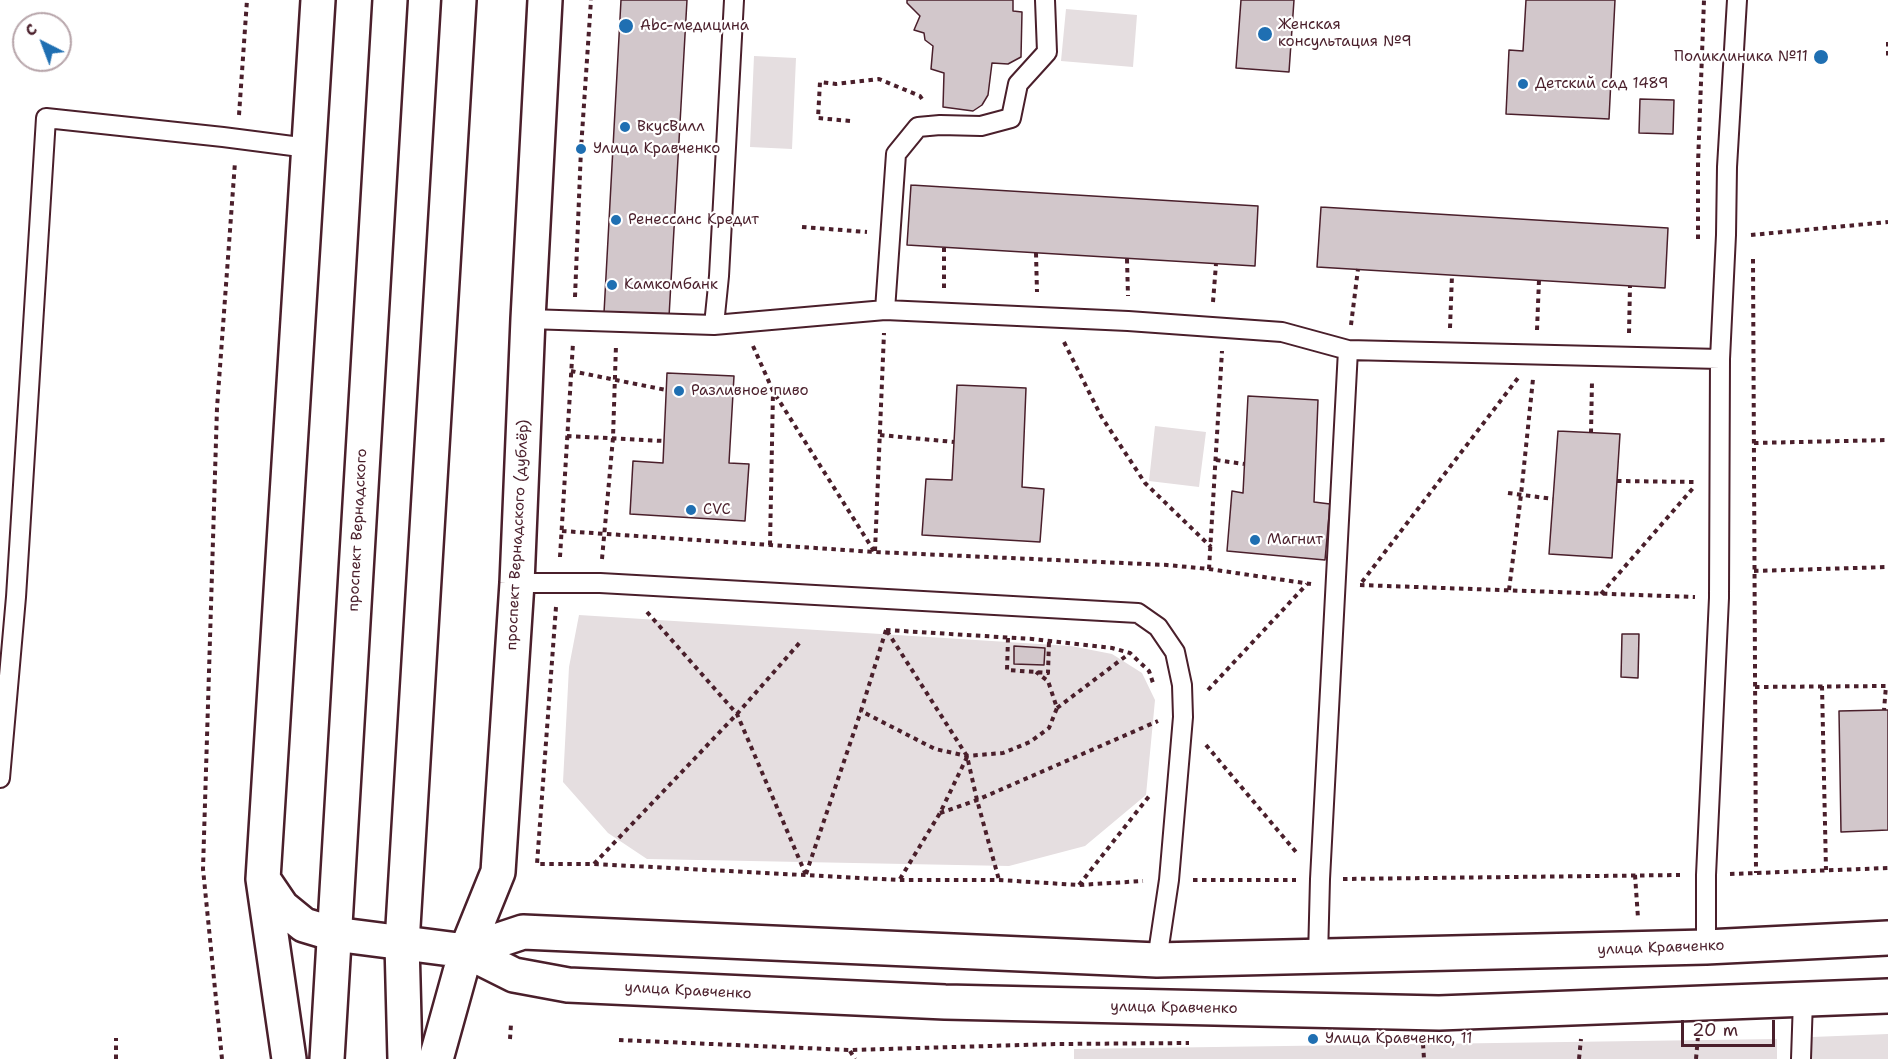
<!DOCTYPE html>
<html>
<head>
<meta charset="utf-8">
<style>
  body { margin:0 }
  #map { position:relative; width:1888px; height:1059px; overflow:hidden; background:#fff; font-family:"Shantell Sans",sans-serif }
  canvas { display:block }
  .north { position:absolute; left:12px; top:12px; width:60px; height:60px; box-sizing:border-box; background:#fff; border:2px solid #b7a5aa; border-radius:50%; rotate:318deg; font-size:16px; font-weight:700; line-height:24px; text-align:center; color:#4a1f2b }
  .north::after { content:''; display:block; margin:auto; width:21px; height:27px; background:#1f6fb2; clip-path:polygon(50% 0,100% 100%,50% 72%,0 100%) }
  .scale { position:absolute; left:1681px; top:1020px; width:94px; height:27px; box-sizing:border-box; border:3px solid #4a1f2b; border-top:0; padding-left:8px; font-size:18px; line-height:21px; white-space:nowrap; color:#4a1f2b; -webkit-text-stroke:4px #fff; paint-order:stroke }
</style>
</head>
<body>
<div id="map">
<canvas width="1888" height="1059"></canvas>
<div class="north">С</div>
<div class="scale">20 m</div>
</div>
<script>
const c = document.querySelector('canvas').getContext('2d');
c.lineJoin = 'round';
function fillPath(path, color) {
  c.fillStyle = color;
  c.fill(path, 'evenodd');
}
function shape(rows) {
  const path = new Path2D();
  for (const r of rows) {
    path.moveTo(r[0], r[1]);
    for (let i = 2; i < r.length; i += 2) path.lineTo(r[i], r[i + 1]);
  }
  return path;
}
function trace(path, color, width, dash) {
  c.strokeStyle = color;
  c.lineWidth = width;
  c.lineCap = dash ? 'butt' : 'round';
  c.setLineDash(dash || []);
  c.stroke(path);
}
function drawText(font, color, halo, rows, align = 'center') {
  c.font = font + ' "Shantell Sans",sans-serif';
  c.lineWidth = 4.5;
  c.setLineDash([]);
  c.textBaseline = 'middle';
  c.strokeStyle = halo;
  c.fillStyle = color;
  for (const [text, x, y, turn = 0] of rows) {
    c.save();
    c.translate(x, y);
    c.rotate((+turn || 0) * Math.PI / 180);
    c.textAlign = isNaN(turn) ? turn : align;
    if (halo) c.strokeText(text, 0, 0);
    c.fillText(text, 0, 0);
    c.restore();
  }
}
fillPath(shape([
  [1066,9,1137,15,1133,67,1061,61],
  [754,56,796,58,792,149,750,147],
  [1155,426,1206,432,1199,487,1149,481],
  [579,615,1071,646,1112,654,1142,673,1155,700,1146,795,1085,846,1009,866,647,859,608,833,563,782,569,667],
  [1888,1034,1888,1059,1811,1059,1812,1037],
  [1777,1039,1777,1059,1074,1059,1074,1049]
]), '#e5dee0');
const building = shape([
  [621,0,687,0,669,317,604,313,621,0],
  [907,0,1013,0,1013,11,1022,12,1021,57,1008,64,992,63,988,95,982,105,973,111,943,107,944,73,931,69,933,46,925,40,924,33,914,30,920,16,907,3,907,0],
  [1241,0,1294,0,1289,72,1236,68,1241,0],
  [1526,0,1615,0,1609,119,1506,114,1509,50,1523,51,1526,0],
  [1640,99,1674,100,1673,134,1639,133,1640,99],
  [911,185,1258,206,1255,266,907,245,911,185],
  [1321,207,1668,228,1665,288,1317,267,1321,207],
  [667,373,734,376,729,463,749,464,745,521,630,514,633,461,663,463,667,373],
  [957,385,1026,388,1022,487,1044,489,1040,542,922,535,926,479,952,480,957,385],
  [1248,396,1318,400,1314,502,1330,504,1325,560,1227,551,1232,491,1243,493,1248,396],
  [1558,431,1620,434,1612,558,1549,554,1558,431],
  [1622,634,1639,634,1638,678,1621,677,1622,634],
  [1014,646,1045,648,1044,665,1014,664,1014,646],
  [1884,710,1888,710,1888,830,1841,832,1839,711,1884,710]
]);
fillPath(building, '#d2c7cb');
trace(building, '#4a1f2b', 1.5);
const service = shape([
  [885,310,896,154,918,127,940,125,981,126,1011,118,1018,84,1047,52,1045,0],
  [528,319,714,325,885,310,1128,321,1282,332,1348,350,1720,359],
  [714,325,719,276,734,0],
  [517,583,600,583,1138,613,1158,627,1175,652,1182,685,1183,717,1169,880,1157,960],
  [0,778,16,597,46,118,223,137,308,148],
  [1706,947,1706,875,1719,598,1720,359,1726,235,1727,167,1737,0],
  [1318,957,1320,879,1348,350],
  [1801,1059,1803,1000]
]);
const tertiary = shape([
  [263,879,282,907,304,925,334,934,466,951,514,975,568,985,945,1002,1439,1013,1888,996],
  [466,951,523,932,1157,960,1706,947,1888,938],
  [289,1059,263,879,318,0],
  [436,1059,466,951,498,872,517,583,528,319,545,0]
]);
const primary = shape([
  [327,1059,390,0],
  [405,1059,402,943,459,0]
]);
trace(service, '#4a1f2b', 22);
trace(tertiary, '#4a1f2b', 38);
trace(primary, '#4a1f2b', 38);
trace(shape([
  [1888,42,1888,56],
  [239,115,247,0],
  [850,121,818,118,820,82,836,84,879,79,920,96,924,102],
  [802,227,867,232],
  [1751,235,1888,222],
  [1698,239,1698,164,1704,0],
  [1036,253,1037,292],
  [1127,259,1128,296],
  [1753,259,1756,873],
  [944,288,944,248],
  [575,297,581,149,591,0],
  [1213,302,1216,264],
  [1351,325,1358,269],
  [1450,328,1452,275],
  [1537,330,1539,280],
  [1629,333,1630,286],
  [1064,342,1101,416,1145,483,1211,547],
  [753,346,773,391,874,551],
  [571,371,666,390],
  [1591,433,1592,381],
  [880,435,954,442],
  [567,436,664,441],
  [1754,443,1888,440],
  [1216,460,1244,464],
  [1617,481,1695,482],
  [1508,493,1553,499],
  [562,531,875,552,1167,565,1209,569,1311,584],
  [770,545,773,392],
  [875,551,884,333],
  [560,557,573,343],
  [602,559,613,438,616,345],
  [1209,569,1222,351],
  [1754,571,1888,567],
  [1362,582,1518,378],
  [1360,585,1695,597],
  [1509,590,1521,495,1533,379],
  [1601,594,1694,487],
  [556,607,537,864,594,864,899,880,999,880,1079,885,1143,881],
  [647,612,737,714,806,875],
  [886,630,1032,639,1112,648,1130,653,1149,671,1153,683],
  [886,630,861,711,935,749,967,756,1003,753,1030,742,1049,728,1057,708,1048,681,1036,672],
  [887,631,967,756,977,800,999,880],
  [1008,638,1007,670,1036,672,1048,673,1049,641],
  [1822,686,1826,870],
  [1755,687,1886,686,1884,710],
  [1208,690,1307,584],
  [1057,708,1130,653],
  [1206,745,1296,852],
  [940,813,977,800,1158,721],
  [594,864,737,714,802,640],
  [806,874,861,711],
  [1730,874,1888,868],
  [1635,875,1638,918],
  [900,879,940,813,967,757],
  [1343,879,1680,875],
  [1193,880,1296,880],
  [1079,885,1150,795],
  [510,1039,511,1024],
  [619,1040,850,1050,1057,1044,1189,1043],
  [1423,1044,1424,1059],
  [850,1051,855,1059],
  [116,1059,116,1038],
  [222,1059,203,869,217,408,235,162],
  [1579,1059,1581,1039],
  [1696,1059,1698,1036]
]), '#4a1f2b', 4, [4.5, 4.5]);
trace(service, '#fff', 18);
trace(tertiary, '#fff', 33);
trace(primary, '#fff', 33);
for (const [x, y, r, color] of [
  [626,26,8,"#1f6fb2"],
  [1265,34,8,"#1f6fb2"],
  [1821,57,8,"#1f6fb2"],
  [1523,84,6,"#1f6fb2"],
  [625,127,6,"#1f6fb2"],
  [581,149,6,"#1f6fb2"],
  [616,220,6,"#1f6fb2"],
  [612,285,6,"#1f6fb2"],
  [679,391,6,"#1f6fb2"],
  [691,510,6,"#1f6fb2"],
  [1255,540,6,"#1f6fb2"],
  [1313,1039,6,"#1f6fb2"]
]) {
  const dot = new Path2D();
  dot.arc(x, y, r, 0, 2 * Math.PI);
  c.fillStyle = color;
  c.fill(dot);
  trace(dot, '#fff', 2);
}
drawText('15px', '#4a1f2b', '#fff', [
  ["Женская",1278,25],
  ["консультация №9",1278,42],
  ["Abc-медицина",640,26],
  ["Поликлиника №11",1808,57,"right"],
  ["Детский сад 1489",1535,84],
  ["ВкусВилл",637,127],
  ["Улица Кравченко",593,149],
  ["Ренессанс Кредит",628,220],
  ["Камкомбанк",624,285],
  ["Разливное пиво",691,391],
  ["CVC",703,510],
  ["Магнит",1267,540],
  ["Улица Кравченко, 11",1325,1039]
], 'left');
drawText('15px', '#4a1f2b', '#fff', [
  ["проспект Вернадского",358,530,-87],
  ["проспект Вернадского (дублёр)",518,535,-87],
  ["улица Кравченко",1661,948,-2],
  ["улица Кравченко",688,991,3],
  ["улица Кравченко",1174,1008,1]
]);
</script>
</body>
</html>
